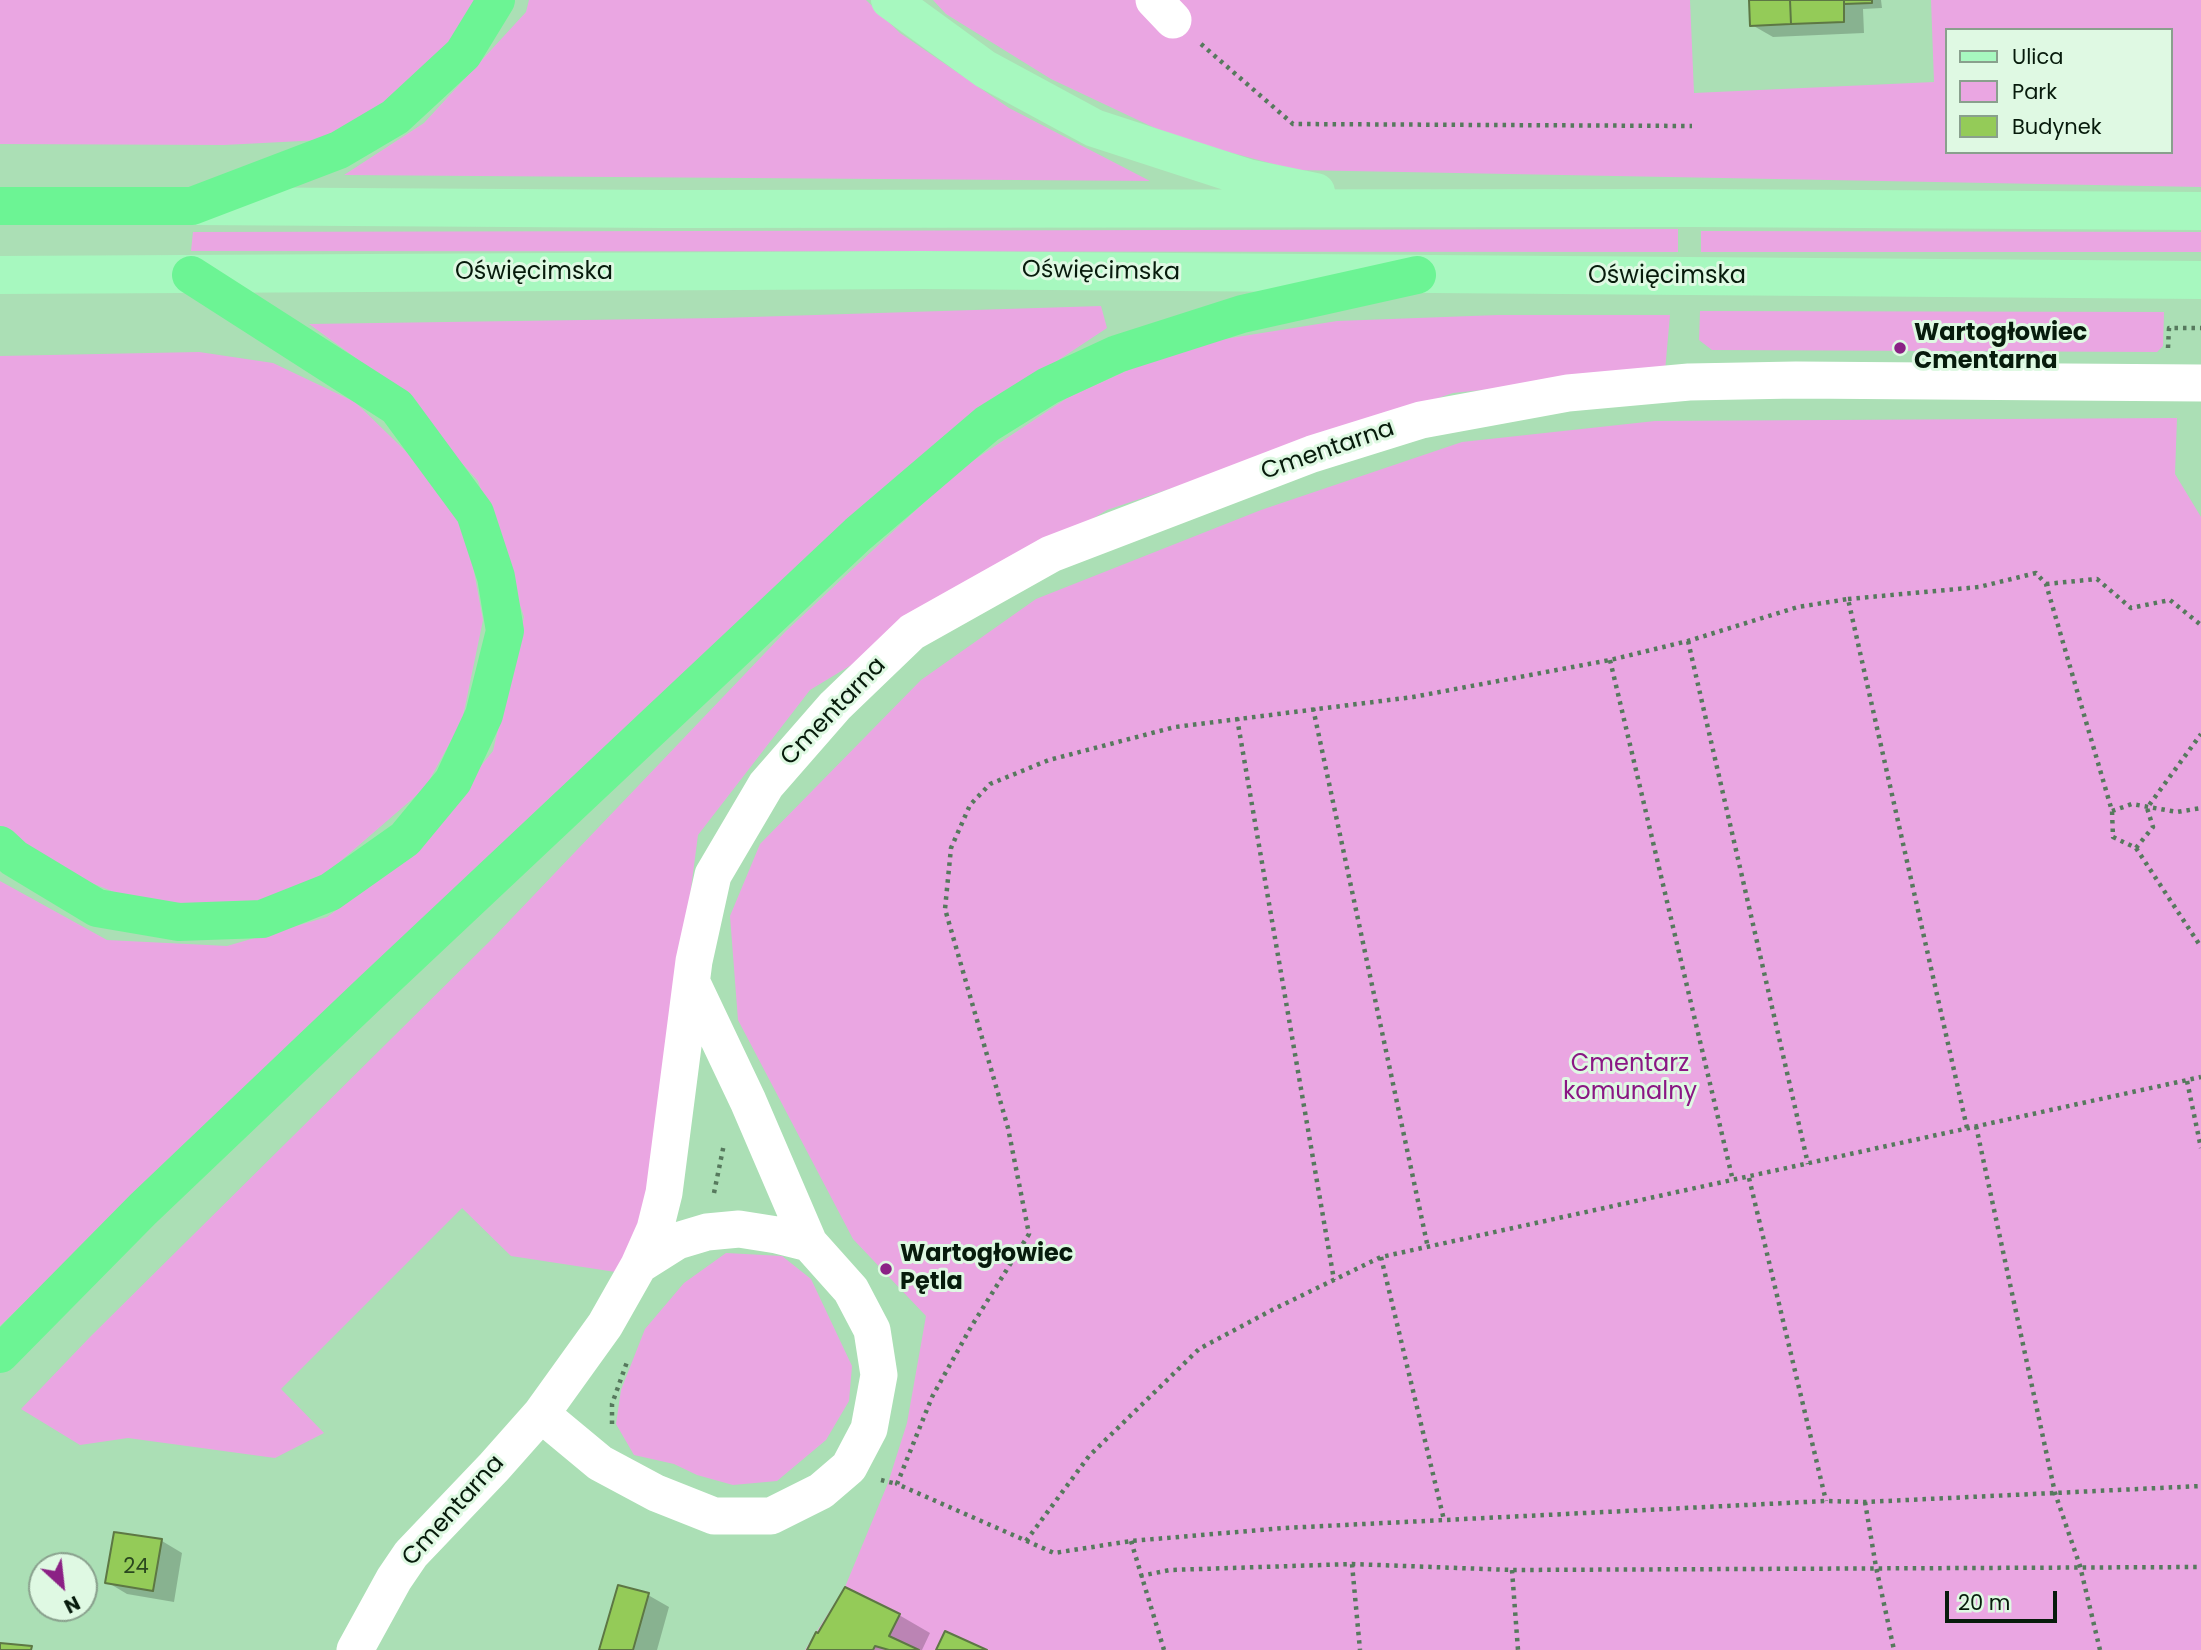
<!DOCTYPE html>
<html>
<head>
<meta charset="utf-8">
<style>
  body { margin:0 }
  #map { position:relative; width:2201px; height:1650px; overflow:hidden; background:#abdfb5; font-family:Poppins,sans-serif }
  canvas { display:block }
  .legend { position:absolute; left:1945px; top:28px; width:228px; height:126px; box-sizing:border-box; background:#dff9e3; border:2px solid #89a08d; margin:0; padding:9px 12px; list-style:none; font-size:21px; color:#071b0c }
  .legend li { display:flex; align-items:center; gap:14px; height:35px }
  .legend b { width:35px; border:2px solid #89a08d }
  .north { position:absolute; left:28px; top:1552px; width:70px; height:70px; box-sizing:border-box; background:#dff9e3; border:2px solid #89a08d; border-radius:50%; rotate:153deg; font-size:19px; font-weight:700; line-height:28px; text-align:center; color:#071b0c }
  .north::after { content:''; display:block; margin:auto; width:24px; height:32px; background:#8b2185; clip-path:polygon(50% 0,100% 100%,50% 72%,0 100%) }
  .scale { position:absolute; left:1945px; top:1591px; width:112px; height:32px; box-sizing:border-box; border:4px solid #071b0c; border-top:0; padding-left:9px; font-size:21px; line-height:24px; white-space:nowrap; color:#071b0c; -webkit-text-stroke:5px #dff9e3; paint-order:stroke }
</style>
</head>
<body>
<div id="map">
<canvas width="2201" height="1650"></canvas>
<ul class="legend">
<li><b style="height:9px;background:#a7f8bf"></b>Ulica</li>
<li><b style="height:19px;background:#eaa6e2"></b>Park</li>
<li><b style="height:19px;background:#94cb58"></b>Budynek</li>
</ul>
<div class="north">N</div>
<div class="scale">20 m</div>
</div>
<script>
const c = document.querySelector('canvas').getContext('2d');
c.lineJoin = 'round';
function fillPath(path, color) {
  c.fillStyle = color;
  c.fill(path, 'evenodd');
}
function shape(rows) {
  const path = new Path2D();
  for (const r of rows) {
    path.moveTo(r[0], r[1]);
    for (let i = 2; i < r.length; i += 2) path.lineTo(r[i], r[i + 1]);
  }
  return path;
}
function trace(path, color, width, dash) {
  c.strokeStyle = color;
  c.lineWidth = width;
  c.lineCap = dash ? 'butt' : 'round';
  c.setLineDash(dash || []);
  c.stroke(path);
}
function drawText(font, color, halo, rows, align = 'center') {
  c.font = font + ' Poppins,sans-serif';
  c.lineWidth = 6;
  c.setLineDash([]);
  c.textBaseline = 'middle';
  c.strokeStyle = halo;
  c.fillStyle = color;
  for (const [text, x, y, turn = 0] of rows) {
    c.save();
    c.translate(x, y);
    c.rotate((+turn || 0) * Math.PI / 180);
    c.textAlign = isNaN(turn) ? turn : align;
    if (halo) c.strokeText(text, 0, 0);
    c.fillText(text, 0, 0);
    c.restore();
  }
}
fillPath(shape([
  [0,0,474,0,458,35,399,97,321,140,224,145,0,144],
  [529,0,866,0,900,33,1009,108,1150,181,344,175,424,123,526,12],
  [933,0,1690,0,1694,93,1934,82,1931,0,2201,0,2201,187,1296,170,1176,138,1051,79,946,14],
  [1947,30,2171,30,2171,152,1947,152],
  [1678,229,1678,252,191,251,193,232],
  [1701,231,2201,232,2201,252,1701,252],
  [1101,306,1107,328,945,435,552,796,0,1326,0,881,107,940,227,946,327,917,406,858,493,751,524,617,478,481,386,380,309,324,720,318],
  [1700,311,2164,312,2163,346,2157,352,1712,350,1699,340],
  [1498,315,1670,315,1665,371,1453,393,1107,510,810,690,698,835,651,1194,622,1273,511,1256,462,1208,281,1389,324,1433,275,1458,128,1438,80,1445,21,1409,91,1336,491,940,786,631,959,470,1067,398,1135,367,1212,341,1337,321],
  [199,352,273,363,355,402,423,468,467,534,483,620,462,721,425,788,328,872,252,906,139,902,69,874,0,830,0,356],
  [2177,418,2175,474,2201,517,2201,1650,805,1650,845,1587,888,1483,907,1423,926,1316,853,1239,738,1020,730,916,760,844,921,680,1036,599,1261,510,1462,442,1655,421],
  [726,1253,782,1256,811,1279,852,1366,849,1401,826,1440,777,1481,733,1485,697,1475,674,1464,634,1455,616,1424,621,1390,645,1329,684,1283]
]), '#eaa6e2');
fillPath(shape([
  [1751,0,1881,0,1882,8,1863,9,1864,33,1773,37,1752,25],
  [162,1541,182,1553,174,1602,127,1594,107,1582],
  [648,1595,669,1607,657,1650,601,1650],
  [899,1615,930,1633,922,1650,809,1650]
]), '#0003');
const building = shape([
  [1749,0,1790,0,1791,24,1750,26,1749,0],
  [1790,0,1844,0,1844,22,1791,24,1790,0],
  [1844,0,1872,0,1872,3,1844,4,1844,0],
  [114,1532,162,1539,153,1591,105,1583,114,1532],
  [618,1585,649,1593,633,1650,599,1650,618,1585],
  [845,1587,900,1614,889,1636,919,1650,889,1650,875,1646,873,1650,807,1650,816,1632,818,1633,845,1587],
  [945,1631,987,1650,936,1650,945,1631],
  [0,1643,32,1646,31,1650,0,1650,0,1643]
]);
fillPath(building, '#94cb58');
trace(building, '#5d7744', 2);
trace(shape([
  [1201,44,1293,124,1692,126],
  [2168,348,2169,328,2201,328],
  [2046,584,2097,579,2131,608,2170,600,2201,625],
  [1848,599,1979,587,2036,573,2046,584,2112,811,2113,837,2136,848,2201,947],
  [1688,641,1808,1164],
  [1610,660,1733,1181],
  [1313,708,1428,1248],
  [1237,718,1334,1280],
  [2112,811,2132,804,2177,812,2201,808],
  [2136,848,2153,827,2147,808,2201,734],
  [2187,1081,2201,1148],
  [1976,1126,2055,1493,2080,1566,2100,1650],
  [1967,1128,1848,599,1798,607,1688,641,1610,660,1413,697,1175,727,1049,760,990,784,970,805,951,848,945,909,1008,1128,1029,1234,971,1327,932,1397,897,1484,1054,1553,1131,1541,1284,1528,1826,1501,1865,1502,2201,1486],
  [1749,1178,1826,1501],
  [714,1193,724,1144],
  [1381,1257,1444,1520],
  [612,1424,612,1404,627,1362],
  [881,1480,897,1484],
  [1865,1502,1876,1567,1894,1650],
  [1026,1541,1089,1456,1199,1349,1274,1309,1381,1257,2201,1077],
  [1131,1541,1164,1650],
  [1352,1564,1360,1650],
  [1512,1570,1518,1650],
  [1140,1576,1170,1570,1352,1564,1512,1570,2201,1567]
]), '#56795d', 4.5, [3.5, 5]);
trace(shape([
  [1154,0,1173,20],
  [639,1265,677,1241,707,1232,739,1229,777,1235,809,1243],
  [541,1414,600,1463,656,1493,714,1516,771,1516,821,1491,849,1467,869,1429,879,1375,872,1330,851,1290,809,1243,748,1101,692,983],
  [355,1650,394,1579,411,1554,494,1467,541,1414,605,1325,639,1265,655,1229,664,1193,694,961,713,875,766,785,835,706,912,632,1051,554,1312,454,1421,420,1568,393,1689,382,1796,380,2201,383]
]), '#fff', 37);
trace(shape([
  [890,0,985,69,1094,128,1248,178,1316,192],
  [194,206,667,209,1691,208,2201,211],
  [0,275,921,270,2201,280]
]), '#a7f8bf', 38);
trace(shape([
  [0,206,192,206,339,150,395,117,463,54,496,0],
  [0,845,14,858,97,908,179,922,262,919,330,892,405,839,453,781,484,715,505,631,496,577,475,513,397,407,191,275],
  [0,1354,143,1209,371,992,858,534,987,424,1048,386,1117,354,1242,314,1417,275]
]), '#6cf494', 38);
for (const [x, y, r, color] of [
  [1900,348,7,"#8b2185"],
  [886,1269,7,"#8b2185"]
]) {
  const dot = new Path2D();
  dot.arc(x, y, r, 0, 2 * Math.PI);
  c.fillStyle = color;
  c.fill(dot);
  trace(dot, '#dff9e3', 2.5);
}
drawText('21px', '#2a471f', null, [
  ["24",136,1568]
]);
drawText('24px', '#071b0c', '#dff9e3', [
  ["Oświęcimska",1101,272,1],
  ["Oświęcimska",534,273],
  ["Oświęcimska",1667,277],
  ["Cmentarna",1328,451,-19],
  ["Cmentarna",834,712,-46],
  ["Cmentarna",454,1511,-48]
]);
drawText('bold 24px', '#071b0c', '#dff9e3', [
  ["Wartogłowiec",1914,334],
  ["Cmentarna",1914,362],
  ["Wartogłowiec",900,1255],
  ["Pętla",900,1283]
], 'left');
drawText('24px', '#8a1784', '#dff9e3', [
  ["Cmentarz",1630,1065],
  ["komunalny",1630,1093]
]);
</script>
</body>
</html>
